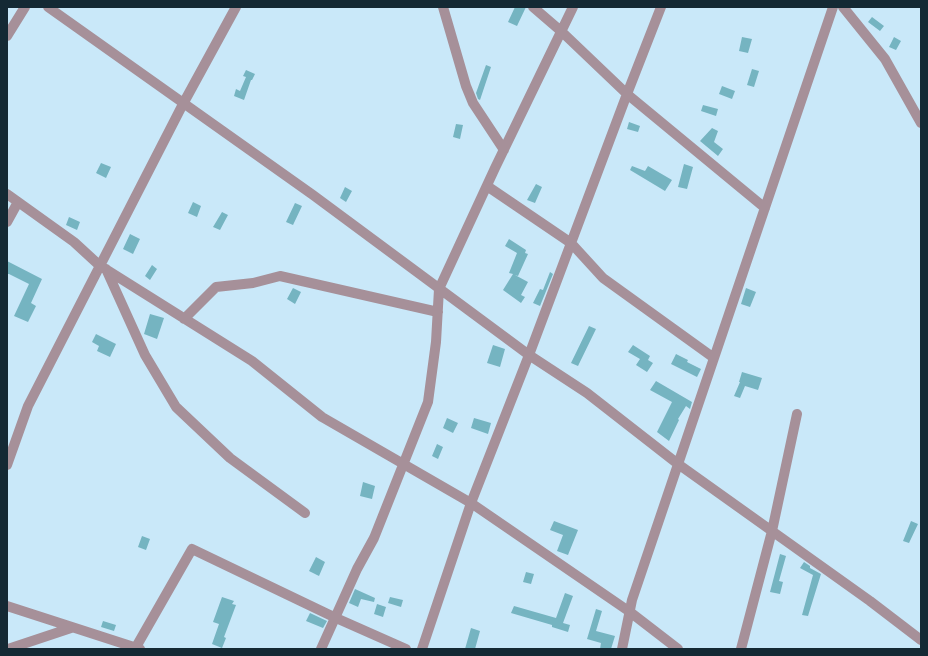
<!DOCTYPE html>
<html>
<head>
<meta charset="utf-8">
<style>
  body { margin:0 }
  #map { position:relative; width:928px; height:656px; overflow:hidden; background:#c9e8f9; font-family:Karla,sans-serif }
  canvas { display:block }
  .frame { position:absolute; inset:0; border:8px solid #142934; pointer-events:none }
</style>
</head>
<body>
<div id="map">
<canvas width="928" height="656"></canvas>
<div class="frame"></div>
</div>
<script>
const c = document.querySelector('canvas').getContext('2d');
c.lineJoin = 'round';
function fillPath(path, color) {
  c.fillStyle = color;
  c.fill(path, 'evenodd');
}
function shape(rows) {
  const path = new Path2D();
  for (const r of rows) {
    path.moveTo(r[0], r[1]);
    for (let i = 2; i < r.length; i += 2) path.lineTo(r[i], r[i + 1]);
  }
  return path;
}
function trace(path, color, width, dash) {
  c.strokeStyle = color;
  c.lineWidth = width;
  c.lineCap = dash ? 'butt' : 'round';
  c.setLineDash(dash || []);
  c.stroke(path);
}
fillPath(shape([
  [515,7,526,7,517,26,508,22],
  [872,17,884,26,880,31,868,22],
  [742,37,752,39,748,53,739,51],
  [894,37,901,41,896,50,889,47],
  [486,65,491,67,480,100,478,99,476,93],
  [752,69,759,71,754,87,747,85],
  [246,70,255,74,252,80,251,80,244,100,234,96,236,89,240,91,246,77,243,76],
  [722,86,735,91,732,99,719,94],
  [703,105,718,109,716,116,701,111],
  [629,122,640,126,638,132,627,129],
  [456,124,463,125,460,139,453,137],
  [712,128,718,131,714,142,723,149,718,156,700,141],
  [101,163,111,167,106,178,96,173],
  [684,164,693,167,687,189,678,187],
  [632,166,645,171,648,166,672,180,665,191,630,170],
  [536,184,542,187,535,203,527,200],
  [345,187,352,191,346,202,340,198],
  [193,202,201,206,197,217,188,213],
  [295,203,302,206,293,225,286,222],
  [222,212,228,215,220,230,213,227],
  [69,217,80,222,77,230,66,225],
  [130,234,140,239,133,254,123,249],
  [509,239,526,250,525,253,528,254,518,276,515,275,528,282,521,295,525,297,521,303,503,290,513,274,509,273,517,253,505,246],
  [7,261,42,279,31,303,36,306,28,322,14,316,29,284,9,274,7,274],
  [152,265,157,269,150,280,145,276],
  [550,272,553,274,540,306,533,303,540,289,543,290],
  [293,288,301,292,295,304,287,299],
  [746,288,756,292,750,307,741,304],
  [150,314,164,318,157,339,144,334],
  [589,326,596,329,578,366,571,363],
  [96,334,116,344,110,357,97,351,99,346,92,342],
  [493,345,505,349,500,367,487,363],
  [633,345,650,356,648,360,653,363,647,372,636,365,640,359,628,352],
  [676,354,688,360,687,362,701,369,697,377,671,364],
  [742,372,762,378,758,390,745,386,740,398,734,396,740,382,739,382],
  [656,381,692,402,690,409,686,406,678,419,679,420,669,441,657,432,672,402,650,390],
  [447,418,458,423,453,433,443,428],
  [474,418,491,423,488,434,471,428],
  [437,444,443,447,438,459,432,456],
  [363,482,375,486,372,499,360,496],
  [554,521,578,530,568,555,557,551,563,535,550,530],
  [911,521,918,524,909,543,903,541],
  [142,536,150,539,146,550,138,547],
  [780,554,786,556,779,581,783,582,780,594,770,592],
  [316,557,325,562,319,576,309,571],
  [804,562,810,566,810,568,821,574,808,616,802,615,813,575,800,568],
  [526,572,534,574,531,584,523,582],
  [355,589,375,598,374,602,361,599,358,607,349,603],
  [565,593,573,596,563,623,570,625,568,632,552,627,552,625,511,613,514,606,556,618],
  [222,597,234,601,232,604,236,605,224,637,226,638,222,648,212,644,219,624,213,622],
  [390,597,403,600,401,607,388,603],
  [377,604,386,607,383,617,374,614],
  [596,609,602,611,596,631,615,636,611,649,600,649,601,643,587,639],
  [310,613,327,621,323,628,306,621],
  [103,621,116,625,114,631,101,627],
  [471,628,480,631,475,649,465,649]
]), '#75b4c1');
trace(shape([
  [48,7,313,195,529,355,587,393,678,464,870,601,921,640],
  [443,7,466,86,473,103,504,150],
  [533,7,562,32,627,94,765,208],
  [843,7,885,59,921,123],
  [7,36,25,7],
  [487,186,571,243,603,278,714,358],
  [7,194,74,242,99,265,252,361,322,417,471,503,630,612,678,649],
  [7,222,18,202],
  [106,269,145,355,176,407,230,458,305,513],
  [184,319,216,287,253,283,280,276,438,312],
  [7,465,28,406,183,104,236,7],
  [7,606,140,649],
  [136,647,192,549,336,618,406,649],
  [8,649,71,628],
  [321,649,357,569,374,538,428,402,436,342,439,289,495,168,573,7],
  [422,649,471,503,529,355,627,94,661,7],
  [622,649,632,600,833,7],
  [741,649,772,531,797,414]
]), '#a69099', 10);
</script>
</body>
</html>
